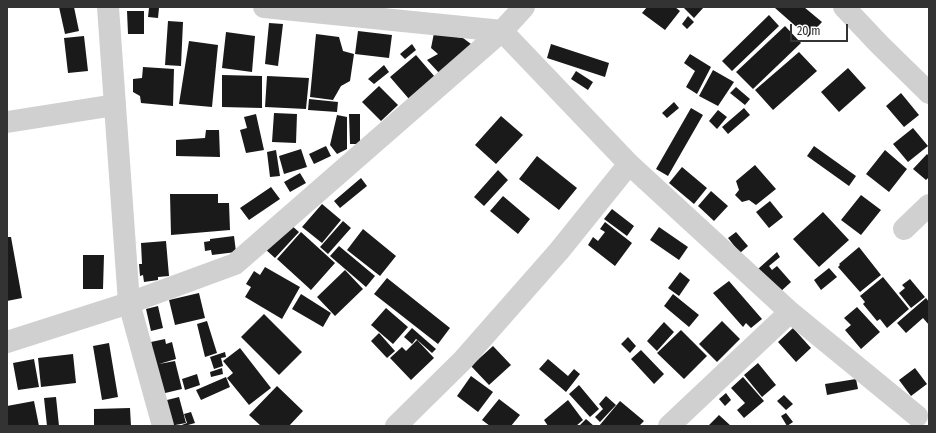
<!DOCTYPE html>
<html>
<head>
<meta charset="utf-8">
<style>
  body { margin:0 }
  #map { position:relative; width:936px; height:433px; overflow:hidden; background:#fff; font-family:"Fira Sans Condensed",sans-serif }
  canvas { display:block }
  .frame { position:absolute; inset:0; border:8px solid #333; pointer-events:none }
  .scale { position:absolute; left:790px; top:24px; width:58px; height:18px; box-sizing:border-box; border:2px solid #333; border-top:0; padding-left:5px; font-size:12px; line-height:14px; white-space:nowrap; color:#333; -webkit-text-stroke:3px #fff; paint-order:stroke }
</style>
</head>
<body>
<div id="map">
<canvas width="936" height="433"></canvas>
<div class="frame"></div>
<div class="scale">20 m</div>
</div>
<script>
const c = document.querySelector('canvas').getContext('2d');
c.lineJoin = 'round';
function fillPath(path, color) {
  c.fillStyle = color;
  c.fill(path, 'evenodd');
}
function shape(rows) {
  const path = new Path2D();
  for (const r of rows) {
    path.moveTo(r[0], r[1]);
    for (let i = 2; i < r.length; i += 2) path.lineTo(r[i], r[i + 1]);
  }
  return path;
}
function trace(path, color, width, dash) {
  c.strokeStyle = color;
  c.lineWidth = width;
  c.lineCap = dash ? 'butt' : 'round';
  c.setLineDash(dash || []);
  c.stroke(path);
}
fillPath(shape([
  [59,7,74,7,79,31,65,34],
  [647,7,675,7,680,11,665,30,642,13],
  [683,7,704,7,694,18],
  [776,7,804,7,822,22,808,37,775,8],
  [149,8,159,8,158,18,148,17],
  [127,11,144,11,144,34,128,34],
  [769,15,779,26,732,71,722,61],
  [688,16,694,22,687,29,682,24],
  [168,21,183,22,181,66,165,65],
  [269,23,283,24,278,66,265,64],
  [785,26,801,43,753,89,736,72],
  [358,31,392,35,389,58,355,54],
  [226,32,255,36,252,72,222,68],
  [434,33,463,38,471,44,440,74,427,60,438,54,431,48],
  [316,34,339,37,343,51,354,54,350,81,341,86,333,100,310,97],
  [84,36,88,71,68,73,64,38],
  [189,41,218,45,212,107,179,104],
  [412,44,416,50,405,59,400,54],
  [551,44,609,63,605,77,547,58],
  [799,52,817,71,773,110,755,90],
  [690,54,711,67,697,94,686,87,695,71,684,63],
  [416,55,435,77,409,99,390,77],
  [384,65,389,72,374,84,368,79],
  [143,67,174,69,173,106,141,103,140,96,133,92,133,79,142,78],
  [848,68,866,88,839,112,821,92],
  [713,70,734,82,718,106,699,96],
  [576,71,593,82,588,90,571,79],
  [222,75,262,76,262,108,222,107],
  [267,76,309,78,306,109,265,107],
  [379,86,398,105,381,121,362,102],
  [736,87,750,99,745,105,730,93],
  [901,93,919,115,904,127,886,106],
  [309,99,338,102,337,112,308,110],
  [674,102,679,108,667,118,662,113],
  [691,108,703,115,668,176,656,169],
  [744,108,750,115,728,134,722,127],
  [718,110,727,117,717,129,709,121],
  [274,113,297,114,296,143,272,142],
  [256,114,264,150,246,153,240,130,247,128,244,117],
  [349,114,360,114,360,144,350,144],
  [337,115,347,117,347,149,337,154,330,145],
  [501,116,523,135,496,164,475,145],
  [913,128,928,146,908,162,893,144],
  [206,130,219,130,220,157,176,156,176,140,205,138],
  [326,146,331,156,314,164,309,154],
  [814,146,856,176,849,186,807,156],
  [301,149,307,167,284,174,279,156],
  [276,150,280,176,270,177,267,152],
  [885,150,907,169,889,192,866,174],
  [927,154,929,156,929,177,926,180,913,169],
  [537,156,577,188,559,210,519,179],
  [755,165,776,189,756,205,749,200,742,202,735,195,739,190,736,181],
  [682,167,707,188,694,204,669,183],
  [498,170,508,180,484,206,474,197],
  [300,173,306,183,290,192,284,182],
  [361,178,367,186,340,208,334,201],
  [271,187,280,199,249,220,240,208],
  [711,191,728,206,714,221,698,206],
  [170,194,218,194,218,203,229,203,230,230,171,235],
  [861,195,881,210,861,235,841,220],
  [503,196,530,219,518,234,490,211],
  [770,201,783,217,769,228,756,212],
  [322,204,341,220,322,243,302,227],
  [612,209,634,226,627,236,604,219],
  [823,212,849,240,819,267,793,239],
  [343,221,351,228,328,254,320,247],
  [605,222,632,243,615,266,588,245,593,237,598,241,605,232,600,229],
  [291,225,299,232,275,258,265,249,272,242,274,244],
  [659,227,688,247,679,260,650,240],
  [363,229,396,256,380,276,347,250],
  [301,232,335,263,311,290,277,259],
  [736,232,748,246,740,253,728,238],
  [234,236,236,252,212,255,211,250,205,251,204,242,210,241,210,239],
  [7,237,11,237,22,298,7,301],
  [166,241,169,276,158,277,158,280,144,282,143,275,140,276,139,264,142,264,141,243],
  [339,246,375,276,366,287,330,256],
  [859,247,881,275,860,292,838,267,840,265,839,264],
  [777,252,780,257,769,266,772,270,777,266,791,282,779,293,758,269],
  [83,255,104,255,103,289,83,289],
  [265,267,300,287,282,319,245,297,251,287,246,284,254,271,260,275],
  [829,268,837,277,821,290,814,280],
  [345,270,363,289,335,316,317,297],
  [680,272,690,280,679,296,668,288],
  [883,277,909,309,887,328,880,319,877,321,863,304,865,302,860,296],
  [387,278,450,328,438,344,374,294],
  [910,279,925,297,911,308,899,293,905,288,902,285],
  [729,281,762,319,751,328,746,323,743,327,713,293],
  [199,293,205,318,175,325,169,300],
  [301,294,331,313,323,327,292,309],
  [673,294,699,315,689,327,664,306],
  [926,298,929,302,929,325,923,318,906,333,897,323],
  [158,306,163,328,151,331,146,309],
  [857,307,880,332,861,349,845,330,851,325,844,318],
  [386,308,408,327,393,344,371,325],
  [264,314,302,352,279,375,241,337],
  [207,321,217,353,205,357,197,324],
  [722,321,740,339,717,362,699,344],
  [664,322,674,332,657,351,647,341],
  [412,328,436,349,432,353,415,338,416,339,412,344,404,337],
  [793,328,811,348,796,362,778,342],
  [681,330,707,356,684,379,657,353],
  [379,333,395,351,387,358,371,341],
  [628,337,636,346,630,353,621,344],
  [165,339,166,344,172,342,176,359,159,364,175,361,182,389,161,394,151,342],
  [417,340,434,358,411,380,390,358,402,347,406,351],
  [109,343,118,397,102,400,93,346],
  [493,346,511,365,489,385,471,366],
  [240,348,271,388,249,405,227,378,233,373,223,361],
  [641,350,664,374,654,384,631,359],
  [225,352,226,357,221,358,223,366,214,369,210,357],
  [73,354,76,383,41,387,38,358],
  [34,359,39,387,18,390,13,363],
  [548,359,568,376,574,369,580,374,566,392,539,369],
  [758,363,776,385,762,397,744,375],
  [222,368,223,374,211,377,210,372],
  [915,368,927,384,911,396,899,380],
  [197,374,200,385,185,390,182,379],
  [471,376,493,392,478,412,457,396],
  [226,377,230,387,201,400,196,390],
  [743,377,764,401,744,418,737,410,745,403,731,388],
  [856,379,858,389,827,395,825,384],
  [579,385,599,409,590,417,569,394],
  [277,386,303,411,289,426,261,426,249,415],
  [726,393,731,400,725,406,719,399],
  [784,395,793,404,786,410,777,401],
  [606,396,616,405,600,422,595,417,603,409,599,404],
  [56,397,59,426,47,426,44,398],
  [179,397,186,423,170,426,163,401],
  [499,399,520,415,511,426,490,426,482,420],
  [568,400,583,420,576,426,548,426,544,420],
  [34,401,39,426,7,426,7,406],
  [620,401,644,421,639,426,599,426],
  [130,408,131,426,94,426,94,409],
  [191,412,195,423,188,425,189,426,179,426,187,423,184,414],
  [786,413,793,422,787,426,781,416],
  [719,415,731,426,708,426],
  [586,419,594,426,579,426]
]), '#1a1a1a');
trace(shape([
  [264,7,502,31,629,164,790,312,917,416],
  [844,7,879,44,929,93],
  [7,122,115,105],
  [904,229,929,205],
  [7,342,129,303,235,264,502,31,524,7],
  [396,426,463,360,559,251,629,164],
  [669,426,790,312]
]), '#d0d0d0', 22);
trace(shape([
  [108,7,129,303,163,426]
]), '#d0d0d0', 22);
</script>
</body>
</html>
